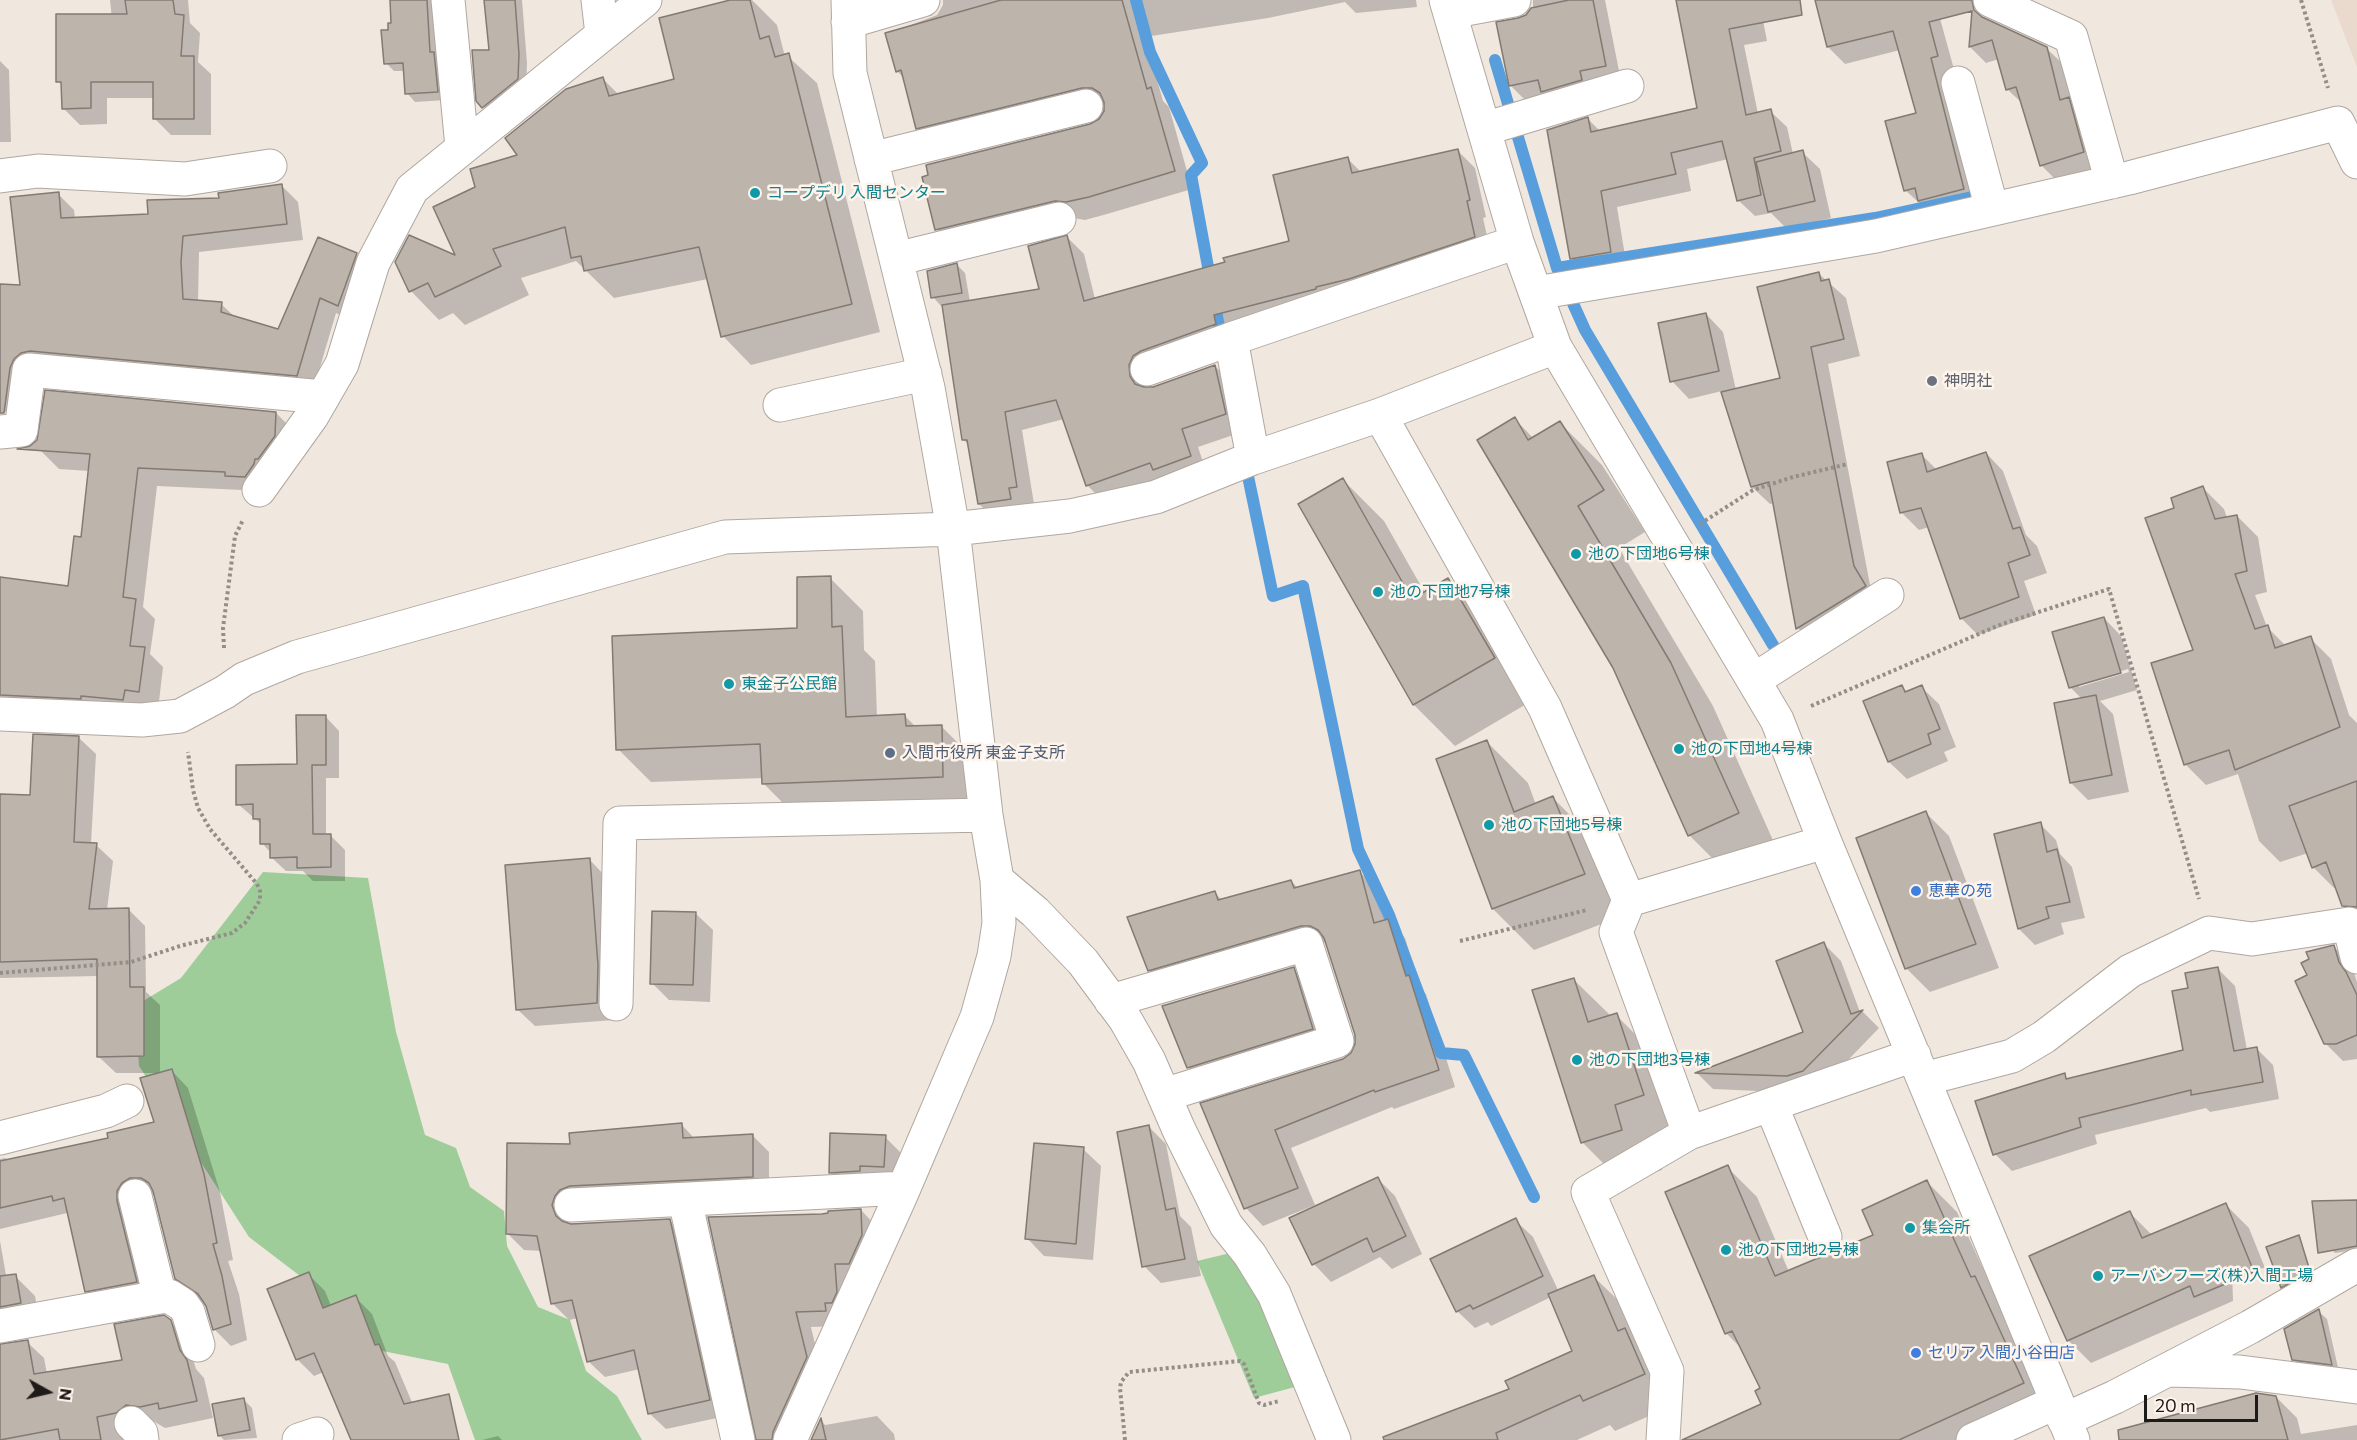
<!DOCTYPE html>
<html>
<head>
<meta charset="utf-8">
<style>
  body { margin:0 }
  #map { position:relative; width:2357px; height:1440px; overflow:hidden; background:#f0e7df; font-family:Commissioner,sans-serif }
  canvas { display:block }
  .north { position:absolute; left:18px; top:1362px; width:60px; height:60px; -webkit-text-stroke:4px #fef4ec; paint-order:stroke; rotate:98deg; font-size:16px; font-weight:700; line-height:24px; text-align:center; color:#1e1a17 }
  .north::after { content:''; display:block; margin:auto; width:21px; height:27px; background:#1e1a17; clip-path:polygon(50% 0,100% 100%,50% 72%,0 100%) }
  .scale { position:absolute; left:2144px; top:1395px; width:114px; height:27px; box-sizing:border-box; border:3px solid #1e1a17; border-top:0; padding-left:8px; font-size:18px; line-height:21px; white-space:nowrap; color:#1e1a17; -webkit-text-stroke:4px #fef4ec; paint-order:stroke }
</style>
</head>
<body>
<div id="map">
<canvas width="2357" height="1440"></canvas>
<div class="north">N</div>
<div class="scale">20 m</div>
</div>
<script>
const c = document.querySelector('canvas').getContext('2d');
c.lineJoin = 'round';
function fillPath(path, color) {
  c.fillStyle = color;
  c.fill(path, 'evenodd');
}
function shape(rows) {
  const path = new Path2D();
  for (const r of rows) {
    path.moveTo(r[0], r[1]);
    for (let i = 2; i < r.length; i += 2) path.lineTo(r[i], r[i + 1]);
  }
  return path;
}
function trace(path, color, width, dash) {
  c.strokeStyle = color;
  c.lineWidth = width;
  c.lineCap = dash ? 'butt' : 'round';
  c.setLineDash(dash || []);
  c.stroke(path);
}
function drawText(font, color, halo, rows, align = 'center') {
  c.font = font + ' Commissioner,"Noto Sans JP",sans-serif';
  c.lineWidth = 5;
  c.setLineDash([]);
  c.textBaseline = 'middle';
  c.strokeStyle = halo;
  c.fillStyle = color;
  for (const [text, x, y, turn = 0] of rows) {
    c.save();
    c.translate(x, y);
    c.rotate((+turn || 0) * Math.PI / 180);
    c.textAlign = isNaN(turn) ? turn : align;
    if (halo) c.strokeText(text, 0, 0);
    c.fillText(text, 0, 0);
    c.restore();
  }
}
fillPath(shape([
  [2331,0,2357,0,2357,67]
]), '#eadacd');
fillPath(shape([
  [263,872,368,878,396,1032,425,1135,456,1148,470,1187,504,1211,507,1246,538,1307,570,1320,586,1371,617,1396,642,1440,475,1440,448,1364,347,1344,304,1279,249,1237,139,1066,135,1006,181,978],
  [1243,1250,1306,1384,1254,1398,1197,1261]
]), '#9fcd99');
fillPath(shape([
  [110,0,188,0,190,23,200,33,198,62,211,74,211,135,171,135,154,118,155,98,107,98,107,124,80,125,63,108,63,86,58,81,112,19],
  [391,0,435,0,446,100,415,102,407,93,405,71,394,71,386,63,393,24],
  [486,0,522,0,527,63,526,87,491,115,478,100,491,51],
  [736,0,752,0,777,25,784,53,817,83,880,332,751,365,723,336,708,279,614,298,576,261,521,278,529,295,465,325,453,313,439,320,411,291,396,262,458,258,477,188,520,156,603,79,619,95,676,80],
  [943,0,1416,0,1417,7,1356,13,1345,2,1268,18,1145,37,1163,101,1169,107,1192,189,1107,214,1085,220,1074,218,955,247,937,229,1100,120,1106,111,1106,105,936,146,917,128,904,78,897,71,887,34,937,15,943,5],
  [1533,0,1605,0,1621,81,1526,101,1510,85,1527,16,1533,7],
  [1677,0,1759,0,1767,41,1744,45,1758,114,1770,111,1787,127,1793,154,1802,152,1820,169,1831,218,1787,229,1771,213,1755,216,1738,200,1728,159,1687,169,1691,191,1617,207,1627,268,1588,275,1572,259,1588,119,1600,131,1699,109],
  [1817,0,1932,0,1936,4,1955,73,1981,206,1936,218,1905,190,1918,114,1900,50,1845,64,1828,47],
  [1981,18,2046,48,2063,64,2072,103,2084,115,2099,168,2057,181,2041,165,2023,104,2007,89,1999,59,1986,63,1970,47],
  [0,61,9,70,11,142,0,142],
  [1457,150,1475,168,1486,217,1483,218,1491,254,1145,383,1146,389,1154,388,1215,366,1232,384,1242,432,1198,447,1207,474,1104,502,1087,485,1064,419,1022,430,1034,504,997,521,979,504,970,446,964,440,944,305,941,306,933,297,957,265,965,273,970,302,1041,290,1067,237,1084,254,1095,299,1226,263,1291,242,1348,159,1362,173],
  [282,186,298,202,303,240,199,252,198,302,221,304,236,318,279,331,356,254,372,271,354,321,336,313,313,391,47,367,22,414,0,411,0,285,22,287,58,194,74,210,75,219,149,216],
  [1819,274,1846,298,1860,356,1828,364,1870,585,1882,604,1815,645,1798,628,1774,503,1770,504,1752,487,1722,391,1689,399,1672,381,1706,314,1723,332,1736,390,1781,379],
  [276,413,295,432,245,494,242,490,157,486,143,607,155,619,150,654,163,667,158,710,0,713,0,578,69,587,82,539,89,471,59,469,40,450],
  [1515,419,1534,439,1560,423,1602,465,1645,532,1619,548,1713,706,1780,856,1732,878,1690,836,1614,667],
  [1986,453,2003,471,2026,535,2037,546,2047,573,2024,581,2036,615,1978,635,1961,618,1929,527,1919,530,1901,512,1922,455,1937,470],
  [1343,480,1384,521,1425,593,1448,580,1490,622,1535,699,1455,746,1414,705,1300,505],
  [2203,488,2224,509,2227,518,2237,516,2258,537,2267,592,2255,595,2267,627,2286,646,2310,638,2331,659,2349,715,2357,723,2357,913,2340,896,2337,887,2334,888,2313,867,2308,853,2280,862,2259,841,2238,774,2206,785,2185,764,2195,651,2176,508],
  [830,578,863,611,864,650,875,661,877,717,905,716,916,727,941,726,974,759,976,810,796,816,763,783,763,778,651,782,618,749,799,629],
  [2104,618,2121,636,2137,690,2100,701,2113,714,2129,792,2088,800,2071,783,2082,699,2070,687],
  [2128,669,2129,672,2079,687,2079,684],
  [1902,686,1908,693,1921,687,1939,704,1956,747,1944,752,1948,761,1907,779,1889,762,1865,702],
  [325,716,339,731,339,778,326,778,326,836,331,836,345,850,345,881,313,881,303,871,286,871,271,857,271,853,262,843,262,825,238,804,299,765],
  [79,738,96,754,91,844,96,845,113,861,107,910,128,909,145,926,146,992,160,1005,160,1073,116,1073,99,1057,98,976,0,978,0,796,32,796],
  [1486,741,1528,783,1536,805,1553,798,1594,839,1625,915,1534,950,1493,909],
  [1925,812,1949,836,1999,968,1930,992,1906,968],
  [2040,824,2056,840,2060,854,2072,867,2085,918,2061,923,2064,934,2035,945,2019,929],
  [589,859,606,877,615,983,614,1020,535,1026,517,1009],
  [1359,871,1377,889,1386,921,1388,920,1405,938,1421,989,1426,994,1455,1087,1394,1109,1392,1107,1291,1148,1315,1205,1263,1226,1246,1208,1202,1104,1343,1060,1352,1054,1357,1045,1356,1035,1327,942,1319,943,1167,987,1149,970,1215,893,1222,900,1291,881,1298,888],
  [695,913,713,930,710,1002,669,1000,652,983],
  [1824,944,1841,961,1860,1012,1862,1011,1879,1028,1821,1088,1805,1093,1713,1089,1697,1073,1805,1033],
  [2334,947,2351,964,2357,982,2357,1059,2343,1061,2325,1043,2309,976,2311,960,2308,953],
  [1293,969,1311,986,1330,1046,1205,1085,1188,1067],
  [2218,969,2235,986,2247,1050,2256,1048,2273,1065,2279,1099,2210,1112,2206,1108,2095,1135,2097,1144,2012,1171,1995,1154,2064,1075,2069,1080,2185,1051,2190,989],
  [1573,979,1611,1016,1616,1015,1657,1056,1684,1135,1654,1146,1662,1170,1623,1183,1582,1142],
  [172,1071,188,1088,220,1192,233,1260,228,1261,239,1294,247,1340,231,1346,214,1329,206,1304,194,1296,176,1278,155,1194,148,1194,153,1299,103,1308,86,1291,67,1213,0,1229,0,1159,5,1158,9,1161,110,1139,155,1123],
  [681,1124,695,1139,752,1135,769,1152,769,1193,571,1213,568,1223,569,1225,669,1220,686,1237,726,1416,666,1429,649,1413,640,1369,605,1377,588,1361,578,1318,569,1320,552,1303,542,1251,524,1250,507,1233,572,1145],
  [1149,1127,1166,1144,1180,1216,1191,1227,1201,1276,1161,1283,1144,1266],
  [885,1137,902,1154,900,1183,848,1190,831,1172],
  [1083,1149,1101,1166,1093,1260,1044,1256,1027,1238],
  [1727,1167,1757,1197,1789,1272,1875,1236,1927,1182,1957,1212,1997,1299,2005,1307,2053,1413,1994,1440,1721,1440,1763,1404,1762,1389,1744,1351,1726,1333],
  [1378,1179,1395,1196,1422,1254,1392,1269,1380,1257,1331,1282,1314,1264,1292,1219],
  [2357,1202,2357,1250,2335,1253,2318,1236],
  [2226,1205,2249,1228,2265,1268,2232,1271,2233,1301,2091,1363,2068,1340,2130,1213,2152,1235],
  [861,1210,876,1226,841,1326,811,1327,822,1374,792,1440,757,1440,822,1216],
  [1515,1220,1533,1237,1559,1292,1594,1277,1625,1307,1674,1405,1615,1431,1610,1425,1577,1440,1427,1440,1574,1352,1551,1297,1491,1326,1488,1322,1475,1328,1457,1311],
  [0,1241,7,1281,18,1279,35,1296,39,1319,0,1335],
  [308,1274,325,1291,331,1306,355,1297,372,1314,388,1356,395,1362,419,1419,324,1372,314,1376,297,1359],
  [2279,1278,2297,1279,2304,1287,2290,1295,2282,1287],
  [2318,1311,2327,1319,2339,1372,2302,1368,2293,1359],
  [169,1320,186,1337,196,1369,204,1378,213,1418,165,1428,153,1421,143,1421,129,1440,0,1440,0,1346,27,1342,44,1358,47,1374,123,1361],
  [2276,1397,2297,1418,2301,1434,2357,1425,2357,1440,2156,1440],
  [244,1400,252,1408,257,1438,224,1440,219,1435],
  [877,1416,894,1434,895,1440,812,1440,821,1420,825,1425],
  [498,1436,502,1440,482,1440]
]), '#0003');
trace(shape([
  [1136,0,1150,52,1202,163,1191,175,1211,283],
  [1495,60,1557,268,1585,330,1773,645],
  [1557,268,1875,218,1986,194],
  [1214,300,1222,342],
  [1245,462,1273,596,1303,586,1358,849,1389,915,1441,1053,1464,1055,1534,1197]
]), '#589edd', 12);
const building = shape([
  [125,0,173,0,175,14,184,15,181,56,194,56,194,119,153,119,153,82,91,82,91,108,62,109,61,82,56,82,56,14,127,14,125,0],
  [390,0,427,0,430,52,434,52,438,92,405,94,403,63,384,64,381,30,388,30,388,23,391,23,390,0],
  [484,0,515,0,519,54,518,79,482,108,476,101,472,50,489,50,484,0],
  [730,0,750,0,760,39,769,36,775,57,789,53,852,304,721,337,699,247,584,271,581,256,571,258,565,227,493,249,501,266,435,297,428,283,409,292,395,262,409,235,455,255,433,207,475,187,470,169,517,155,505,138,566,89,603,77,609,96,674,79,659,18,730,0],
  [1001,0,1122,0,1147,89,1151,87,1175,171,1089,197,1066,202,1055,201,935,230,922,177,928,175,926,165,1090,124,1099,119,1104,111,1104,102,1100,93,1092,88,1082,88,916,129,901,70,896,72,885,33,1001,0],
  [1569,0,1593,0,1606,66,1580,71,1582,80,1541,92,1538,80,1509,86,1496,22,1518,18,1526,15,1531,8,1569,0],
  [1676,0,1800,0,1802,15,1729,29,1746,115,1771,109,1781,151,1754,158,1761,195,1737,201,1722,141,1671,153,1676,174,1601,191,1611,252,1570,259,1547,130,1588,117,1591,132,1697,108,1676,0],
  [1815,0,1972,0,1974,10,1982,17,2047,47,2060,100,2069,97,2084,152,2040,166,2016,87,2006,90,1992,40,1969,47,1972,11,1929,22,1938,56,1931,58,1964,189,1918,201,1915,188,1904,191,1885,121,1916,113,1893,31,1827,47,1815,0],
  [1458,149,1470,200,1467,201,1475,237,1349,279,1316,287,1316,289,1214,315,1216,324,1141,351,1133,356,1129,365,1130,376,1135,384,1144,387,1153,387,1215,365,1226,414,1182,429,1191,456,1153,470,1150,463,1086,486,1056,400,1005,412,1017,487,1009,488,1011,499,978,504,967,440,962,440,942,305,1039,289,1028,246,1067,235,1084,301,1225,262,1223,258,1289,241,1273,175,1348,157,1352,173,1458,149],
  [1803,150,1815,201,1768,212,1756,162,1803,150],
  [282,184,287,224,183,236,181,262,183,299,222,302,221,312,278,329,318,237,357,253,338,306,320,298,297,376,30,351,21,353,14,359,10,368,4,413,0,413,0,284,20,285,10,197,59,192,61,218,148,214,147,200,219,198,218,193,282,184],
  [957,263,962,293,931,298,927,271,957,263],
  [1819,272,1821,281,1829,279,1844,339,1811,347,1854,566,1866,586,1796,629,1769,482,1751,487,1721,392,1780,378,1757,287,1819,272],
  [1706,313,1719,371,1670,382,1658,323,1706,313],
  [45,390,276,412,275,436,258,459,255,459,254,464,245,477,225,476,225,472,138,468,123,597,136,599,130,646,145,647,139,692,125,690,123,700,81,696,81,699,0,695,0,577,68,586,74,536,81,537,90,454,17,449,30,446,37,440,45,390],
  [1515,417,1528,440,1560,421,1604,490,1578,506,1671,663,1739,813,1688,836,1613,668,1477,440,1515,417],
  [1986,452,2013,529,2020,527,2030,555,2008,563,2019,597,1960,619,1921,508,1900,513,1887,462,1922,453,1927,472,1986,452],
  [1343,478,1412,599,1448,578,1495,658,1413,705,1298,504,1343,478],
  [2203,486,2215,519,2237,515,2247,571,2235,574,2255,629,2268,625,2275,648,2311,636,2340,727,2235,770,2229,750,2184,765,2151,663,2193,650,2145,518,2174,508,2171,498,2203,486],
  [831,576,832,627,842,626,846,717,905,714,906,726,942,725,943,777,762,784,760,744,616,750,612,636,797,628,797,577,831,576],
  [2104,617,2121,673,2069,688,2052,632,2104,617],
  [1902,685,1905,692,1922,685,1940,729,1928,734,1931,744,1888,762,1863,701,1902,685],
  [2096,695,2112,775,2070,783,2054,703,2096,695],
  [296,715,326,715,326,765,312,765,313,834,331,834,331,867,297,868,297,857,270,858,270,844,260,844,260,819,253,819,253,804,236,805,236,765,297,764,296,715],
  [33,734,79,736,74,842,97,843,89,909,129,908,130,987,144,987,144,1056,97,1057,97,959,0,962,0,794,30,795,33,734],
  [1487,740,1514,812,1553,796,1585,874,1492,909,1436,759,1487,740],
  [2357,781,2357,907,2342,906,2326,862,2312,868,2289,806,2357,781],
  [1926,811,1976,944,1905,969,1856,838,1926,811],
  [2041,822,2047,852,2057,849,2070,902,2046,907,2049,918,2018,929,1994,834,2041,822],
  [590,858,598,965,597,1003,516,1010,505,865,590,858],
  [1360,870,1374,923,1388,919,1406,976,1409,975,1439,1070,1375,1092,1374,1090,1275,1130,1298,1188,1244,1209,1200,1103,1343,1059,1351,1053,1355,1044,1355,1035,1324,938,1318,930,1310,926,1301,926,1148,971,1127,917,1215,891,1218,900,1291,880,1294,888,1360,870],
  [652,911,696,912,693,985,650,984,652,911],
  [1824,942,1851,1014,1863,1010,1803,1071,1787,1076,1695,1073,1803,1032,1776,961,1824,942],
  [2334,945,2339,962,2346,972,2357,995,2357,1035,2336,1044,2324,1044,2295,981,2307,975,2301,963,2309,959,2306,952,2334,945],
  [1294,967,1313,1029,1187,1068,1162,1006,1294,967],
  [2218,967,2234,1051,2257,1047,2263,1082,2191,1095,2191,1090,2079,1118,2081,1127,1993,1155,1975,1101,2065,1073,2066,1079,2183,1050,2172,991,2188,988,2185,973,2218,967],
  [1574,978,1588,1022,1617,1013,1644,1095,1615,1105,1622,1130,1581,1143,1532,990,1574,978],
  [172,1069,204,1174,217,1243,213,1244,222,1276,231,1324,213,1330,206,1306,198,1294,175,1279,153,1191,149,1183,141,1178,130,1178,122,1183,117,1191,117,1201,137,1282,85,1292,64,1198,53,1201,52,1196,0,1208,0,1161,108,1138,107,1133,154,1122,140,1078,172,1069],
  [682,1123,683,1138,753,1134,753,1177,570,1186,560,1190,555,1196,552,1205,556,1216,562,1221,571,1224,670,1219,710,1400,648,1414,634,1350,587,1362,572,1300,551,1304,537,1236,506,1234,507,1143,570,1144,569,1133,682,1123],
  [1149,1125,1166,1210,1175,1208,1185,1259,1142,1267,1117,1132,1149,1125],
  [830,1133,886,1135,884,1167,860,1166,860,1171,829,1173,830,1133],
  [1034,1143,1084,1147,1076,1244,1025,1239,1034,1143],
  [1728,1165,1775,1276,1873,1235,1862,1210,1927,1180,1971,1277,1975,1276,2024,1383,1899,1440,1682,1440,1761,1404,1755,1391,1760,1388,1732,1331,1725,1334,1665,1192,1728,1165],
  [1378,1177,1406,1236,1373,1252,1367,1238,1312,1265,1289,1218,1378,1177],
  [2357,1200,2357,1246,2318,1253,2312,1201,2357,1200],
  [2226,1203,2254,1272,2194,1297,2190,1286,2067,1341,2029,1256,2130,1211,2142,1238,2226,1203],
  [861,1209,862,1235,849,1264,835,1264,837,1292,832,1303,825,1303,826,1311,796,1312,807,1357,773,1432,772,1440,756,1440,708,1217,822,1214,828,1213,828,1211,861,1209],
  [1516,1218,1543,1276,1473,1309,1470,1305,1456,1312,1430,1259,1516,1218],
  [2299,1235,2310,1271,2281,1288,2266,1247,2299,1235],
  [309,1272,323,1308,356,1295,375,1345,379,1344,404,1404,449,1394,459,1440,351,1440,314,1353,296,1360,267,1289,309,1272],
  [16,1274,21,1303,0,1307,0,1276,16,1274],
  [1594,1275,1618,1331,1625,1328,1645,1374,1583,1401,1580,1395,1496,1433,1498,1440,1384,1440,1383,1437,1509,1389,1505,1381,1572,1351,1548,1294,1594,1275],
  [2319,1309,2332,1365,2292,1360,2284,1329,2319,1309],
  [164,1315,171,1320,180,1350,187,1360,197,1401,159,1409,158,1403,140,1407,126,1405,116,1413,97,1417,101,1440,60,1440,58,1429,0,1440,0,1344,28,1340,34,1374,122,1360,114,1324,164,1315],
  [2256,1393,2276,1396,2288,1440,2119,1440,2118,1430,2256,1393],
  [244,1398,250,1430,218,1436,212,1404,244,1398],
  [821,1418,826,1440,811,1440,821,1418]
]);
fillPath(building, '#bdb4ac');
trace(building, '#827a73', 1.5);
const minor = shape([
  [448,0,462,147],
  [598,0,602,34],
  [1446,0,1517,242,1555,347,1777,720,1825,842,2073,1440],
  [1990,0,2071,37,2112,182],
  [1450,12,1514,0],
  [848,22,923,0],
  [1958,83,1992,209],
  [1484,129,1627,86],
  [871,159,1086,106],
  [0,176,38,171,185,179,270,166],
  [896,259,1059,219],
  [1536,293,1876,236,2129,178,2338,123,2357,162],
  [1231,339,1517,242],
  [1147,369,1231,339,1253,458],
  [780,405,925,374],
  [1380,415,1545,708,1629,900,1825,842],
  [0,432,21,430,29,370,323,397],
  [259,490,312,416,342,364,373,263,412,189,645,0],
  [1754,680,1887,595],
  [0,714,142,720,180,716,225,692,244,679,297,657,725,537,953,529,1070,516,1156,497,1253,458,1380,415,1555,347],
  [997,880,1035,912,1083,962,1125,1019,1149,1061,1179,1130,1226,1225,1250,1255,1274,1294,1334,1440],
  [1629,900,1616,932,1689,1133],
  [1111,1001,1306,944,1337,1041,1164,1095],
  [616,1004,620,823,986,815],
  [1924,1079,2012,1056,2044,1037,2130,971,2209,933,2252,939,2349,924,2357,957],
  [1771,1105,1825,1237],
  [0,1138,106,1111,127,1101],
  [685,1200,738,1440],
  [571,1205,904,1188],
  [160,1297,169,1296,183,1305,188,1312,198,1345],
  [0,1326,160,1297,135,1196],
  [2169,1370,2240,1372,2357,1387],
  [2064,1420,2115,1397,2250,1327,2357,1265],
  [131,1423,141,1433,142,1440],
  [299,1440,317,1434],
  [790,1440,901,1195,977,1017,994,956,999,923,997,880,986,815,953,529,928,388,850,73,848,0],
  [1663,1440,1667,1371,1588,1192,1689,1133,1914,1055],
  [1973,1440,2057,1402]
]);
trace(minor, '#b0a79f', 35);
trace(shape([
  [2301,0,2328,88],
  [1700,524,1753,490,1793,477,1848,464],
  [224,648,223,628,235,536,243,520],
  [1811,706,2002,624,2109,589,2199,899],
  [1460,941,1587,910],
  [0,973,131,962,180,946,232,933,245,923,260,900,260,891,257,884,210,829,198,808,193,790,188,752],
  [1125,1440,1120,1388,1121,1382,1129,1372,1240,1361,1244,1364,1259,1403,1264,1405,1279,1401]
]), '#948e88', 4, [3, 3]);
trace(minor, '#fff', 33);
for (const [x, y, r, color] of [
  [755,193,6,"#0f9aa8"],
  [1932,381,6,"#6b7280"],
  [1576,554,6,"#0f9aa8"],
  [1378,592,6,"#0f9aa8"],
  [729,684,6,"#0f9aa8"],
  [1679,749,6,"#0f9aa8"],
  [890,753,6,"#5c6f8a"],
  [1489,825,6,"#0f9aa8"],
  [1916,891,6,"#3f7fe0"],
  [1577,1060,6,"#0f9aa8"],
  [1910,1228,6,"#0f9aa8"],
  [1726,1250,6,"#0f9aa8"],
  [2098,1276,6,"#0f9aa8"],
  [1916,1353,6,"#3f7fe0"]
]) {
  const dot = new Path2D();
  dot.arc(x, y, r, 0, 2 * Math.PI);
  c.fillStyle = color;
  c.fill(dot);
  trace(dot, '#fef4ec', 2);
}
drawText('16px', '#0d838f', '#fef4ec', [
  ["コープデリ 入間センター",767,193],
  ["池の下団地6号棟",1588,554],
  ["池の下団地7号棟",1390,592],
  ["東金子公民館",741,684],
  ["池の下団地4号棟",1691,749],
  ["池の下団地5号棟",1501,825],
  ["池の下団地3号棟",1589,1060],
  ["集会所",1922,1228],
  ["池の下団地2号棟",1738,1250],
  ["アーバンフーズ(株)入間工場",2110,1276]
], 'left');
drawText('16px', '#5b616d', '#fef4ec', [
  ["神明社",1944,381]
], 'left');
drawText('16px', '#4e5e75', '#fef4ec', [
  ["入間市役所 東金子支所",902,753]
], 'left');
drawText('16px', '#366cbe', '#fef4ec', [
  ["恵華の苑",1928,891],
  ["セリア 入間小谷田店",1928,1353]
], 'left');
</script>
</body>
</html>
